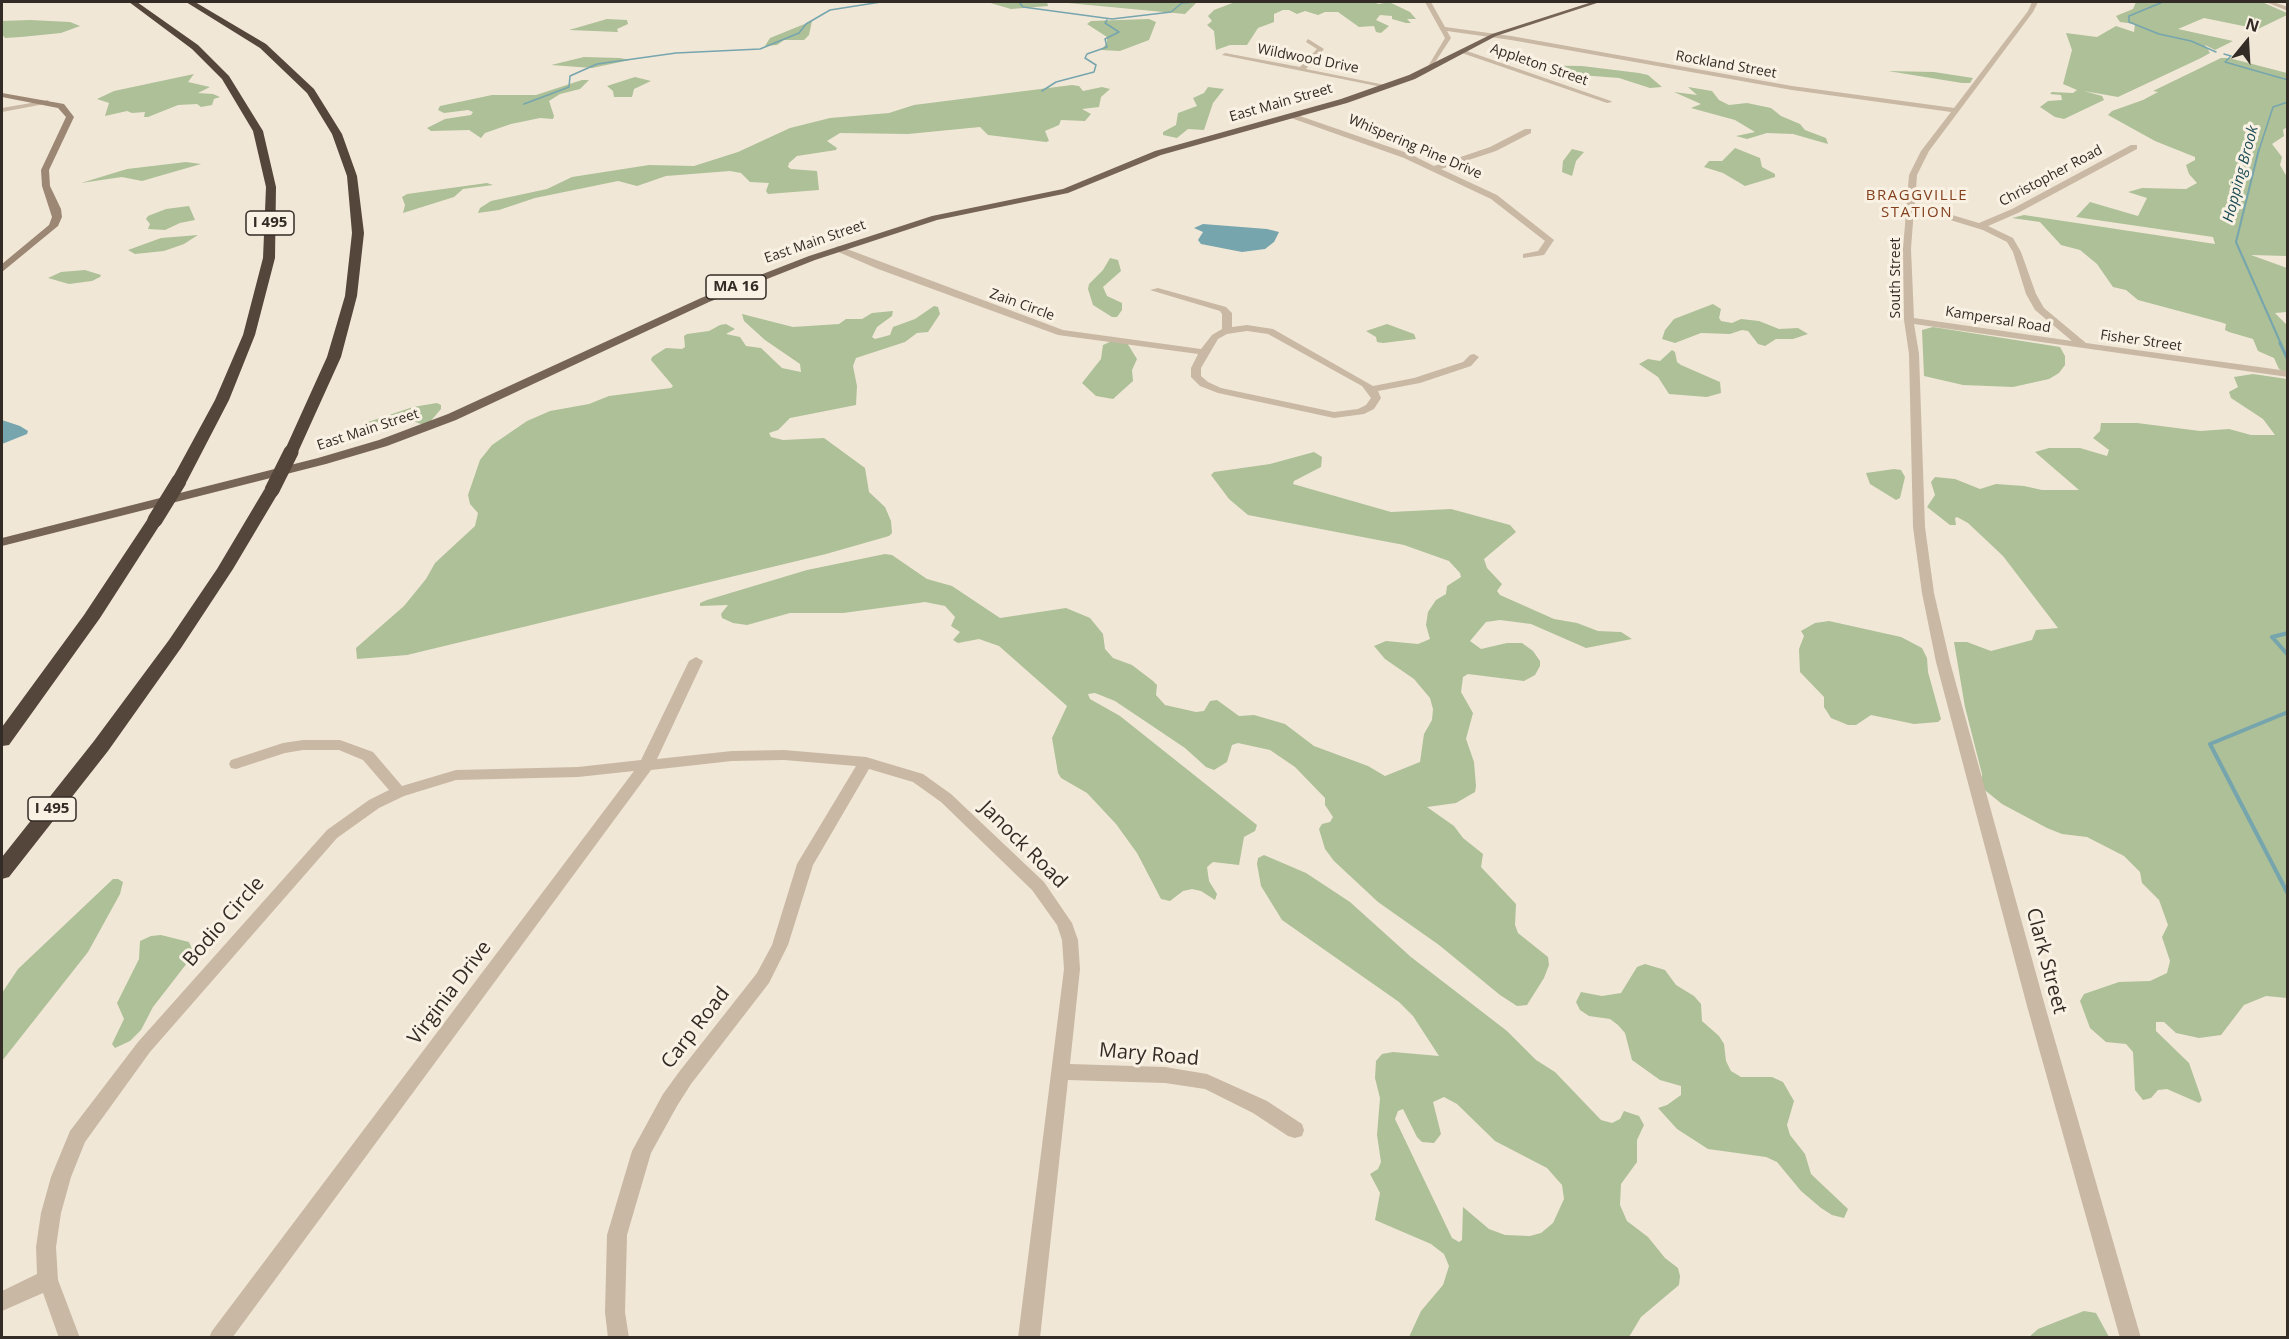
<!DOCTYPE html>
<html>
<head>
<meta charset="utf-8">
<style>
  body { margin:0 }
  #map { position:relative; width:2289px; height:1339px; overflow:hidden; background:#f1e7d7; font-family:"Open Sans",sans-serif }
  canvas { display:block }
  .frame { position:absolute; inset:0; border:3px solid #332b25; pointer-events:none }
  .north { position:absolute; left:2217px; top:12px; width:60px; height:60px; -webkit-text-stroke:4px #f9f1e3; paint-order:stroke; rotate:18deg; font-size:16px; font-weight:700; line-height:24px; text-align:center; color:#332b25 }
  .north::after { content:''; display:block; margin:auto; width:21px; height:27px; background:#332b25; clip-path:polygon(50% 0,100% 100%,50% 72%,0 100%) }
</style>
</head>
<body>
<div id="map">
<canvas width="2289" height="1339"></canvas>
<div class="frame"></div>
<div class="north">N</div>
</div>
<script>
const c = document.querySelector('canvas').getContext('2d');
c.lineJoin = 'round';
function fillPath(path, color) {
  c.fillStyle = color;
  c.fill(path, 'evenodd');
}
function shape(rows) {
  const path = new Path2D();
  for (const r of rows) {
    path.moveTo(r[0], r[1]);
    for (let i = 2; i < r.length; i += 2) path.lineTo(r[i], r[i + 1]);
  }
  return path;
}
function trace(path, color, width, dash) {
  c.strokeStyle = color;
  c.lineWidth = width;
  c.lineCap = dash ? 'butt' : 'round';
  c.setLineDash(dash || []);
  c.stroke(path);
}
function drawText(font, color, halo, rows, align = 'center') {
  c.font = font + ' "Open Sans",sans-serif';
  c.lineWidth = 6;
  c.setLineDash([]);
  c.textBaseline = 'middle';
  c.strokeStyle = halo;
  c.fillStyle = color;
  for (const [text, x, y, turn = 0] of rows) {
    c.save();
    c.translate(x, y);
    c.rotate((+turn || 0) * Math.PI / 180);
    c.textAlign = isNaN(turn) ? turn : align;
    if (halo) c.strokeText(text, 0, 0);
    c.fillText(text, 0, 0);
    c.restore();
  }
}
fillPath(shape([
  [987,2,1047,2,1048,6,1011,9],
  [1057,2,1197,2,1185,14],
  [1235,2,1372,2,1379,4,1389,2,1410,12,1416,19,1407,19,1411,23,1406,23,1392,19,1392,16,1380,15,1376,20,1389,26,1381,33,1376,32,1374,26,1359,27,1338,12,1325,12,1318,15,1305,11,1297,14,1289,10,1283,10,1274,14,1274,22,1258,28,1247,45,1230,45,1216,50,1214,31,1207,25,1212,21,1208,16,1214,10],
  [2136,2,2262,2,2287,13,2287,15,2258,29,2204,18,2178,29,2233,41,2215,50,2205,45,2210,53,2201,58,2118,97,2084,91,2102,96,2104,100,2064,119,2055,117,2040,107,2048,101,2062,100,2061,95,2050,94,2052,92,2073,93,2077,90,2063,84,2072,50,2066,33,2097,37,2116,26,2134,32,2135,24,2120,22,2116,16,2133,9],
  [607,19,627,20,628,24,617,29,618,32,569,30],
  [1149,19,1156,22,1149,40,1120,51,1101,50,1107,43,1107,37,1087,24,1091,21],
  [30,20,70,22,80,26,61,33,21,37,5,38,2,34,2,21],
  [812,21,809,35,804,40,784,40,777,45,765,46,770,38],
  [584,57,620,58,630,60,592,68,551,65],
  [2221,58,2229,58,2287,73,2287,127,2283,130,2284,136,2272,144,2282,157,2280,165,2287,177,2287,256,2251,255,2287,268,2287,312,2275,313,2287,325,2287,373,2279,369,2274,358,2258,351,2253,339,2229,332,2225,330,2226,324,2220,322,2138,300,2126,290,2113,287,2097,264,2080,250,2061,245,2040,222,2012,218,2024,215,2215,244,2213,237,2076,217,2090,202,2138,216,2147,198,2128,192,2142,188,2186,189,2197,183,2189,174,2186,165,2195,160,2195,157,2155,141,2108,115,2112,111,2143,100,2158,92,2153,91],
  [1519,65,1582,66,1639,73,1648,75,1662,87,1650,88,1619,78,1541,72],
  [1888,71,1934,72,1973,78,1970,83,1962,83],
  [194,74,188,82,210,87,198,93,213,94,220,97,214,99,212,105,201,107,197,104,178,105,148,117,144,117,145,112,132,113,127,111,105,116,109,103,97,99,114,91],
  [635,77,651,81,634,89,632,97,614,97,613,91,607,86],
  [582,80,589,80,580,89,560,94,549,101,554,116,553,119,540,118,511,124,485,133,481,138,469,130,431,131,427,128,445,119,471,115,473,112,468,110,444,113,438,110,440,106,492,95,536,95],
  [1072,85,1079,86,1083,91,1102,87,1110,89,1101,97,1099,107,1082,109,1091,114,1085,121,1061,120,1059,125,1045,131,1049,141,1046,142,988,135,980,127,908,134,840,133,827,141,837,148,836,150,797,156,789,163,788,167,791,169,817,171,819,190,768,194,766,191,769,183,750,182,741,173,730,171,666,176,637,186,618,181,535,198,499,210,478,213,480,208,491,201,547,189,572,177,649,165,694,166,738,152,790,128,830,118,889,113,914,105],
  [1208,87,1224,89,1213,103,1204,130,1188,129,1177,138,1163,135,1163,132,1176,125,1178,113,1197,106,1193,98,1204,93],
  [1688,87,1712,91,1719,100,1729,105,1747,103,1771,108,1781,116,1800,124,1805,130,1826,138,1828,144,1793,134,1767,133,1747,139,1736,136,1755,132,1735,120,1691,108,1701,104,1674,92,1697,95],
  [1735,148,1760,158,1762,167,1775,174,1775,177,1745,186,1723,173,1704,167,1709,161,1722,161],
  [1572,149,1584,152,1576,161,1572,176,1562,172,1563,161],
  [186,162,201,164,142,181,122,177,81,183,127,169],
  [487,183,493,185,463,189,454,197,403,213,405,205,402,197,407,194],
  [189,206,195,220,180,223,165,230,148,229,150,224,146,219,148,216,166,209],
  [198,235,184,244,164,251,135,254,128,250,161,238],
  [1110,258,1118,260,1121,271,1103,287,1107,296,1122,303,1122,310,1117,317,1112,317,1093,305,1088,289,1089,284,1103,270],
  [85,270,101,275,100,277,92,281,69,284,48,278,61,272],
  [1713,304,1721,309,1719,318,1721,321,1732,323,1741,319,1759,321,1779,329,1798,328,1808,334,1793,339,1776,339,1765,346,1758,344,1748,331,1742,330,1730,334,1701,333,1675,343,1662,339,1665,330,1674,319],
  [934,306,938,307,940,314,928,332,917,333,905,342,856,358,853,366,857,386,856,405,790,418,778,430,769,433,771,437,783,440,824,438,865,468,869,492,885,507,891,521,892,533,889,536,826,554,407,655,357,659,356,648,404,606,426,579,435,563,475,526,478,513,470,504,468,495,480,460,492,445,527,421,550,411,589,404,609,396,671,388,673,386,651,360,652,357,666,348,682,349,685,347,684,336,687,334,709,331,720,325,726,324,735,329,726,334,740,337,746,346,761,348,782,368,801,372,800,364,765,340,744,321,742,314,793,327,839,324,846,319,862,319,872,313,893,311,892,316,877,327,872,337,875,339,890,335,893,327,915,319],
  [1387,324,1414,334,1416,339,1383,343,1377,342,1376,337,1366,331],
  [1933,327,2060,347,2065,356,2065,365,2059,373,2049,379,2013,387,1963,385,1924,376,1922,330],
  [1112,341,1127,343,1137,359,1132,370,1133,381,1113,399,1096,396,1082,383,1101,359,1103,345],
  [1672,350,1675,352,1677,362,1681,365,1720,382,1721,393,1707,397,1669,394,1658,377,1639,364,1648,359,1660,361],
  [2253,374,2287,379,2287,998,2266,996,2244,1005,2221,1035,2199,1038,2176,1033,2164,1022,2156,1022,2156,1031,2189,1063,2202,1100,2199,1103,2167,1089,2158,1090,2151,1098,2143,1100,2135,1090,2133,1052,2126,1044,2106,1042,2090,1028,2080,1001,2084,994,2119,982,2150,981,2167,973,2170,961,2162,937,2168,925,2159,900,2142,883,2140,872,2124,856,2087,837,2062,834,2047,828,2002,804,1981,787,1982,774,1965,707,1954,642,1967,642,1991,651,2032,640,2036,630,2058,628,2003,556,1968,523,1957,517,1955,518,1956,525,1950,525,1927,507,1935,495,1931,482,1935,477,1955,479,1980,489,1996,484,2024,486,2042,490,2079,490,2035,452,2049,448,2080,448,2107,456,2109,450,2093,438,2100,431,2101,423,2137,423,2200,431,2229,429,2251,435,2275,435,2263,419,2231,398,2229,392,2238,387,2234,377],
  [437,403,441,405,441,409,429,423,421,424,413,421,393,427,365,423,413,407],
  [1314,452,1322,457,1321,467,1294,481,1293,484,1391,512,1451,509,1510,525,1516,532,1484,559,1487,568,1502,584,1497,591,1500,595,1554,619,1577,623,1598,631,1621,632,1632,639,1586,648,1531,624,1500,620,1486,622,1470,641,1481,649,1507,643,1522,643,1533,651,1540,661,1540,666,1535,675,1524,681,1468,674,1463,677,1461,692,1473,713,1466,739,1474,762,1476,786,1475,792,1456,803,1427,807,1454,826,1463,838,1483,854,1481,867,1516,904,1515,925,1518,933,1548,957,1549,965,1544,978,1527,1005,1517,1006,1500,995,1439,945,1378,902,1334,861,1325,849,1319,829,1322,824,1330,822,1333,817,1325,805,1325,798,1295,767,1270,750,1238,743,1232,745,1227,762,1214,770,1206,767,1185,748,1115,701,1095,693,1088,694,1090,699,1120,716,1257,825,1255,831,1244,837,1239,865,1213,862,1207,867,1209,881,1217,894,1215,900,1201,891,1192,889,1183,891,1170,901,1161,899,1137,853,1116,824,1087,793,1061,778,1058,773,1052,738,1067,706,999,646,979,639,958,643,953,640,960,632,951,626,955,617,945,606,925,602,843,613,790,613,747,625,733,623,722,618,721,614,728,605,700,606,700,603,707,600,807,570,885,554,892,555,927,579,952,586,1000,618,1066,608,1090,618,1103,634,1105,649,1113,658,1132,665,1153,681,1157,685,1156,695,1165,705,1196,712,1204,711,1210,701,1217,700,1239,716,1254,715,1285,724,1314,746,1368,766,1385,776,1420,762,1424,734,1432,720,1433,709,1430,698,1414,679,1385,659,1374,646,1386,641,1418,644,1430,639,1426,625,1428,612,1436,600,1446,594,1447,586,1461,577,1460,573,1449,561,1404,545,1248,515,1229,499,1211,475,1214,472,1270,464],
  [1894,469,1901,470,1905,477,1900,498,1896,500,1870,484,1866,473],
  [1829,621,1901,637,1922,648,1927,658,1928,672,1941,719,1938,722,1914,724,1871,715,1856,725,1848,725,1831,718,1824,707,1824,697,1800,672,1799,649,1804,636,1801,631,1815,623],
  [1264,855,1306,873,1350,902,1411,957,1507,1031,1536,1060,1555,1072,1601,1120,1612,1123,1620,1119,1624,1111,1639,1116,1644,1125,1637,1140,1637,1162,1621,1184,1620,1205,1627,1221,1648,1237,1665,1258,1678,1268,1680,1276,1679,1285,1641,1317,1629,1337,1409,1337,1421,1311,1443,1285,1449,1266,1444,1254,1431,1244,1375,1220,1380,1193,1370,1174,1378,1169,1381,1162,1377,1135,1380,1098,1375,1078,1376,1061,1382,1054,1393,1052,1439,1056,1413,1016,1399,1002,1282,920,1261,886,1257,864,1258,858],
  [1444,1097,1457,1104,1495,1141,1547,1168,1562,1185,1564,1199,1553,1223,1541,1233,1530,1236,1505,1235,1489,1229,1463,1207,1462,1240,1459,1242,1452,1238,1395,1119,1398,1111,1403,1109,1417,1137,1422,1142,1434,1143,1441,1134,1433,1102],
  [113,879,118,879,123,882,120,894,88,952,2,1061,2,993,18,969],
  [161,935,189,942,192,949,191,958,153,1007,141,1030,130,1041,115,1048,112,1044,124,1019,117,1003,139,959,140,941,151,936],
  [1645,964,1665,970,1676,985,1694,996,1701,1004,1702,1021,1719,1036,1724,1044,1726,1061,1731,1071,1741,1077,1772,1077,1783,1082,1794,1101,1787,1125,1790,1135,1805,1154,1811,1174,1848,1209,1844,1218,1832,1215,1821,1208,1801,1191,1777,1162,1766,1157,1708,1149,1677,1129,1658,1108,1667,1105,1681,1095,1681,1086,1660,1080,1632,1060,1625,1033,1618,1025,1610,1019,1589,1016,1580,1010,1576,1002,1581,992,1602,996,1621,993,1637,967],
  [2084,1311,2096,1313,2109,1337,2029,1337,2038,1329]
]), '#adc097');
fillPath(shape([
  [1203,224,1267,229,1279,232,1274,242,1265,249,1242,252,1201,244,1198,240,1203,232,1194,228],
  [2,420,20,426,28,431,27,434,2,444]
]), '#76a5ae');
trace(shape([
  [1019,2,1023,7,1112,19,1171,12,1182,3,1196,2],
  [1282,2,1290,2],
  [2163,2,2129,16,2129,22,2159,34,2191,41,2216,52],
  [2224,54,2231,56,2225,62,2288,80],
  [1042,91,1056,82,1094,72,1096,65,1085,58,1087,54,1107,47,1105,39,1119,32,1105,23,1107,20],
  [524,104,569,87,570,76,597,64,676,53,760,49,799,33,806,24,830,10,881,2],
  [2259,150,2273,107,2288,102]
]), '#76a5ae', 1.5);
trace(shape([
  [2259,149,2236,242,2281,344]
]), '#76a5ae', 2);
trace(shape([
  [2280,343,2288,360]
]), '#76a5ae', 3);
trace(shape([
  [2288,633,2272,637,2288,655],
  [2288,712,2210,744,2288,894]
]), '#76a5ae', 4);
fillPath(shape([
  [1425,2,1431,2,1445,27,1511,36,1792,86,1954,108,2028,11,2032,2,2038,2,2033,12,1929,151,1917,175,1915,204,1979,223,2012,209,2131,145,2137,145,2137,149,2018,213,1988,226,2013,238,2021,252,2036,294,2044,308,2086,343,2288,371,2288,377,1914,324,1919,354,1925,527,1934,593,1950,662,2045,1006,2141,1338,2120,1338,2027,1006,1936,662,1922,593,1913,527,1909,354,1904,320,1903,249,1909,175,1921,151,1951,112,1792,90,1511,40,1447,31,1451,38,1430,70,1427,68,1445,38,1425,2],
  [1914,209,1983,230,2007,242,2013,252,2026,294,2035,310,2072,341,1914,318,1911,249,1914,209],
  [2266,2,2273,2,2288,7,2288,11,2266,2],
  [1308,39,1324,49,1306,69,1390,86,1387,88,1222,55,1225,53,1300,67,1317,49,1306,42,1308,39],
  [1461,49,1611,101,1612,102,1607,103,1459,52,1461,49],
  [48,100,50,103,2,112,2,108,48,100],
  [1294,114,1410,154,1434,166,1490,147,1525,129,1531,129,1531,133,1496,151,1441,169,1497,195,1554,240,1544,255,1523,258,1523,254,1538,251,1545,241,1491,199,1404,158,1291,118,1290,116,1294,114],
  [839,246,1063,330,1201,349,1212,335,1222,329,1222,314,1220,311,1150,290,1158,288,1226,307,1232,313,1232,327,1247,325,1273,329,1373,386,1414,378,1463,362,1470,355,1474,354,1479,357,1471,366,1420,383,1378,391,1381,398,1374,409,1364,414,1334,418,1218,393,1200,386,1191,377,1191,368,1198,354,1058,335,878,269,836,251,836,247,839,246],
  [1247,331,1268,334,1362,386,1371,398,1366,405,1358,409,1334,412,1221,388,1208,382,1201,376,1201,368,1218,339,1227,334,1247,331],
  [696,657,703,661,657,759,732,751,784,750,866,757,923,774,951,794,1044,882,1072,923,1078,940,1080,969,1070,1064,1165,1067,1207,1074,1267,1101,1302,1124,1304,1130,1302,1136,1295,1138,1288,1136,1253,1113,1205,1089,1165,1083,1068,1080,1040,1338,1018,1338,1064,969,1062,940,1057,925,1032,890,941,802,913,782,869,769,813,865,788,945,769,983,691,1084,677,1106,651,1153,627,1235,625,1312,629,1338,608,1338,605,1312,607,1235,632,1151,663,1094,679,1072,757,973,772,945,797,864,856,766,784,760,732,761,651,770,232,1338,209,1338,212,1331,634,771,578,777,456,780,404,796,379,808,337,838,150,1052,85,1142,71,1177,61,1213,56,1247,58,1280,80,1338,59,1338,43,1293,2,1311,2,1291,37,1274,36,1247,41,1213,51,1177,70,1131,138,1042,327,830,369,800,389,790,363,760,339,750,303,750,285,753,236,769,231,768,229,764,231,760,283,743,303,740,340,740,373,752,402,786,456,770,578,767,641,760,689,661,696,657]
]), '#c9b8a3');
fillPath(shape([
  [2,93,64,104,74,117,49,170,50,186,61,209,62,217,58,226,2,272,2,264,49,225,52,217,42,186,41,170,66,117,58,108,2,97,2,93]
]), '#9c8774');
fillPath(shape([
  [1592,2,1600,2,1496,36,1415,79,1347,103,1161,155,1068,193,937,220,815,260,709,302,456,420,387,446,326,464,2,546,2,538,318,458,379,440,448,414,701,298,809,256,932,216,1063,189,1155,151,1341,99,1409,75,1492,34,1592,2]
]), '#766456');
fillPath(shape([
  [129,2,137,2,198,45,229,76,263,131,276,187,275,258,255,335,229,400,187,481,179,486,171,481,215,400,243,335,263,258,266,187,253,131,222,79,192,49,129,2],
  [186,2,195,2,266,44,314,89,342,134,357,176,364,233,357,296,341,357,298,452,291,456,284,452,327,357,345,296,352,233,347,176,332,134,307,93,260,48,186,2],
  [272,485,280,490,233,569,181,648,108,751,9,877,2,879,2,857,94,741,169,640,217,569,264,490,272,485],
  [155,515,163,520,100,618,9,745,2,746,2,727,84,615,149,517,155,515]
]), '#55463c');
trace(shape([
  [272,490,291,452],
  [155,520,179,481]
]), '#55463c', 15);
drawText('14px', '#332b25', '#f9f1e3', [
  ["Wildwood Drive",1308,59,11],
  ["Appleton Street",1539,65,19],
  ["Rockland Street",1726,65,10],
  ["East Main Street",1281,103,-16],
  ["Whispering Pine Drive",1415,147,23],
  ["Christopher Road",2051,176,-28],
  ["East Main Street",815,242,-19],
  ["South Street",1896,278,-90],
  ["Zain Circle",1022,305,20],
  ["Kampersal Road",1998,320,9],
  ["Fisher Street",2141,341,8],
  ["East Main Street",368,430,-18]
]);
drawText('italic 15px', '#1b4a55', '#f9f1e3', [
  ["Hopping Brook",2241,174,-75]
]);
c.letterSpacing = '1.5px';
drawText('15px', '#83411e', '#f9f1e3', [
  ["BRAGGVILLE",1917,196],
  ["STATION",1917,213]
]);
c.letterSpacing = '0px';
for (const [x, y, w] of [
  [270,223,48],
  [736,287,60],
  [52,809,48]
]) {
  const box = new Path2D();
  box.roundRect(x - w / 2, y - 12, w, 24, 4.5);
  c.fillStyle = '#f9f1e3';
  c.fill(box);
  trace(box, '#332b25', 1.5);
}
drawText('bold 15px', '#332b25', null, [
  ["I 495",270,223],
  ["MA 16",736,287],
  ["I 495",52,809]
]);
drawText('20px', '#332b25', '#f9f1e3', [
  ["Janock Road",1023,845,45],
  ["Bodio Circle",224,922,-49],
  ["Clark Street",2046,961,75],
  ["Virginia Drive",450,993,-53],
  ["Carp Road",696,1028,-52],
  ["Mary Road",1149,1055,5]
]);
</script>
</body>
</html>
